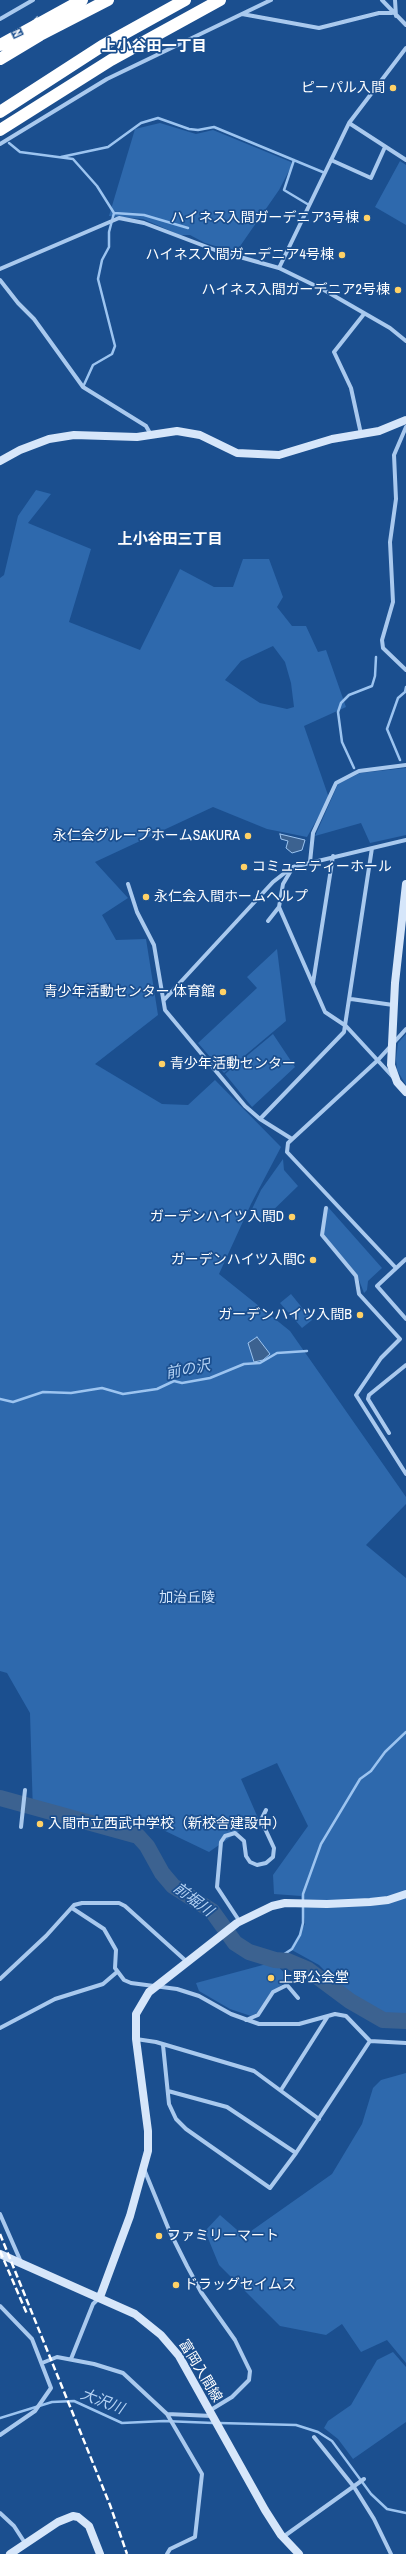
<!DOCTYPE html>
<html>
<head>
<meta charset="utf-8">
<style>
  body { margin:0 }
  #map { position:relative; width:406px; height:2554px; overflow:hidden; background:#1b4f8f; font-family:"Archivo Narrow",sans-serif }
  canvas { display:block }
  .north { position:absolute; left:8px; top:8px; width:40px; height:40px; -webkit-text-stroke:3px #1b4f8f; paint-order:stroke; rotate:245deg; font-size:11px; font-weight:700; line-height:16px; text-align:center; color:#fff }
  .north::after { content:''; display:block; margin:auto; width:14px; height:18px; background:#fff; clip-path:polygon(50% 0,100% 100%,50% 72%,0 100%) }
</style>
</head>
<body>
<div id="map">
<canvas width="406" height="2554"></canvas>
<div class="north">N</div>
</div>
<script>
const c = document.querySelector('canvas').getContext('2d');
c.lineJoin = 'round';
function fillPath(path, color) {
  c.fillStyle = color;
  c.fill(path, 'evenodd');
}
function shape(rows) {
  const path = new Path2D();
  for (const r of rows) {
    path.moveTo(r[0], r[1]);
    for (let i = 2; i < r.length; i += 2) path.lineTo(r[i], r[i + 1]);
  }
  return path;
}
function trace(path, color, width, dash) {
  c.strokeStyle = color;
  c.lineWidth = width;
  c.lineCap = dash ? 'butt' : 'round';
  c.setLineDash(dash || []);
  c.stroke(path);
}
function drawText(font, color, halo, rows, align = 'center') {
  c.font = font + ' "Archivo Narrow","Noto Sans JP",sans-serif';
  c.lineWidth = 3.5;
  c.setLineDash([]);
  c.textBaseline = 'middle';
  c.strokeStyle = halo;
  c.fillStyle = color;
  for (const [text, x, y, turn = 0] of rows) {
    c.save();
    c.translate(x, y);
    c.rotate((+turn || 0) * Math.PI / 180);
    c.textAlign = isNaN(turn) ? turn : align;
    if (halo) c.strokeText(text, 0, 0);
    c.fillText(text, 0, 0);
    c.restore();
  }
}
fillPath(shape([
  [160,123,196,134,213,130,291,162,291,167,279,190,236,252,205,243,190,235,180,235,143,219,109,216,135,129],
  [400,161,406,165,406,225,375,207],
  [36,490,51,494,28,523,91,549,69,622,140,650,180,569,214,587,233,587,243,559,269,559,283,597,277,607,292,626,306,626,318,652,326,650,346,707,304,726,329,798,307,837,267,829,213,807,95,862,128,898,102,915,116,940,146,939,158,1015,95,1064,162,1104,188,1105,215,1080,281,1147,251,1204,219,1274,290,1331,406,1497,406,1504,366,1545,406,1578,406,2022,360,2006,319,1965,290,1949,305,1924,301,1896,274,1894,273,1875,308,1826,277,1763,241,1779,258,1818,209,1852,159,1828,33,1814,30,1713,7,1673,0,1671,0,578,4,575,18,516],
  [273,646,285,662,291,683,294,707,287,709,260,703,225,680,241,661],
  [406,768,406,835,370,843,361,823,315,836,338,784,360,773],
  [277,949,286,1021,224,1073,198,1043,257,988,247,977],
  [273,1034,295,1067,252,1107,225,1074],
  [406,1034,406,1085,397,1070,396,1059,398,1043],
  [283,1159,284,1170,298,1186,260,1223,252,1209,261,1190],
  [328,1207,382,1268,368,1281,367,1290,364,1293,357,1275,322,1235],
  [291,1294,312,1320,302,1328,280,1303],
  [274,1962,290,1979,270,1993,257,2013,251,2016,230,2009,199,1991,196,1983],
  [406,2073,406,2363,387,2340,361,2352,342,2324,326,2335,280,2326,219,2265,205,2231,220,2215,244,2236,332,2174,362,2124,373,2088,381,2080],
  [393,2352,406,2367,406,2422,353,2459,338,2439,324,2428,328,2421,351,2405,377,2360]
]), '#2e69ad');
const water = shape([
  [280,834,305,840,302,850,292,853,286,848,288,841,281,839,280,834],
  [257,1337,270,1354,263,1360,254,1362,248,1343,257,1337]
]);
fillPath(water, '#3c6290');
trace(water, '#9cc4f0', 1);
trace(shape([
  [9,143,20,152,73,159,97,186,114,213,144,215,188,228],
  [61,157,108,147,141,123,158,118,189,129,198,130,214,127,325,173],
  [294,160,284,190,309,205],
  [83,387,93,365,112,354,115,346,98,279,102,260,109,247,109,232,114,213],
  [400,760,387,729,398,698,405,692,406,687],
  [354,768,342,742,338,712,341,703,349,695,372,686,375,676,376,657],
  [0,1399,13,1402,43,1392,71,1393,102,1388,123,1394,157,1389,174,1381,182,1383,210,1378,244,1364,260,1363,277,1353,307,1351],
  [275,1960,292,1949,300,1935,303,1923,303,1894,321,1844,360,1779,371,1771,385,1752,406,1732],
  [0,2418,52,2402,74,2401,122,2423,164,2421,214,2423],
  [219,2423,296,2425,318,2432,332,2441,371,2494,387,2509,406,2513]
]), '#9cc4f0', 2.5);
trace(shape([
  [0,1798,138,1836,147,1846,162,1873,173,1886,212,1911,235,1943,249,1952,275,1960,288,1961,307,1969,350,2001,383,2020,406,2021]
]), '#3c6290', 16);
trace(shape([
  [382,0,406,25],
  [395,0,396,16],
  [242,14,319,28,379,13,392,13],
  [0,19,33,0],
  [349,123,406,160],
  [0,144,107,79,271,0],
  [331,160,371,178,385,147],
  [279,268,349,123,406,48],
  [0,269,119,218,144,223,215,250,279,268,324,290,390,328,406,341],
  [0,280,18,303,34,319,83,387,146,426,151,435],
  [406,427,394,455,396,499,390,542,393,602,382,640,383,648,406,670],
  [361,434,351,388,334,352,364,314],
  [310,862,313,833,336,783,359,771,406,765],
  [128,884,137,912,154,945,165,1010,245,1106,260,1119,292,1139],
  [268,921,279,907],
  [313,983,333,856],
  [351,999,393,1005],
  [164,1000,273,882,291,868],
  [393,1077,346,1026,325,1012,279,907,283,884,293,867,406,840],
  [260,1119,344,1032,372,848],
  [326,1208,322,1235,356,1276,359,1294,400,1339,381,1358,356,1395,406,1474],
  [406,1259,377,1286,406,1319],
  [396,1268,287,1152,288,1143,378,1060,406,1029],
  [389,1433,368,1399,369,1395,406,1365],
  [21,1827,25,1790],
  [72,1908,104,1929,116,1950,115,1968,124,1980,131,1983,177,1989,199,1996,231,2014,259,2024,299,2024,335,2014,346,2016,370,2041,406,2043],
  [240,1922,217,1887,221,1842,225,1836,235,1833,244,1841,246,1856,250,1862,257,1865,266,1863,273,1857,274,1848,261,1820,266,1810],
  [0,1979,46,1936,74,1905,82,1903,119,1903,125,1906,186,1961],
  [246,2020,258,2015,273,1992,287,1985,298,1998],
  [0,2028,55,1999,103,1984,117,1972],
  [136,2039,156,2042,254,2071,319,2119],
  [163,2045,169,2104,176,2119,186,2129,270,2188,296,2153,370,2041],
  [281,2090,328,2016],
  [168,2091,227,2107,296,2153],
  [144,2169,169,2230,187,2266,201,2292,235,2340,250,2371,249,2380,232,2397,209,2411],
  [0,2214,21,2262],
  [0,2306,32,2339,51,2388,35,2411,0,2435],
  [71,2359,93,2304,99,2298],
  [42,2363,57,2357,94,2364,123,2373,167,2414,212,2416],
  [167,2414,202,2474,195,2537,170,2549,167,2554],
  [314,2437,354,2487,374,2519,391,2554],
  [0,2513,14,2526,25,2543],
  [283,2537,364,2479]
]), '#a9c9ee', 4);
trace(shape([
  [0,461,20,450,49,439,74,435,137,437,177,431,200,435,237,453,279,455,332,439,379,431,406,420],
  [406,884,395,983,391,1065,397,1082,406,1092],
  [0,2254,135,2314,161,2335,179,2356,265,2510,281,2535,299,2554],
  [100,2297,130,2216,148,2151,148,2131,136,2039,136,2014,149,1992,237,1923,272,1906,285,1903,327,1904,370,1902,388,1900,406,1894],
  [10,2554,58,2522,73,2516,78,2517,89,2526,100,2554]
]), '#d6e6fa', 8);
trace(shape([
  [0,45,82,0],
  [0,59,40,35,108,0],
  [0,112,102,46,185,0],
  [0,130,111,60,220,0]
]), '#fff', 12);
trace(shape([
  [0,2234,110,2505,127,2554],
  [0,2251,27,2314]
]), '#fff', 2.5, [7, 3]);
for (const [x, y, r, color] of [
  [393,88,4,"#ffd166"],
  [367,218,4,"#ffd166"],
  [342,255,4,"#ffd166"],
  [398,290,4,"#ffd166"],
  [248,836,4,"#ffd166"],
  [244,867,4,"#ffd166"],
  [146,897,4,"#ffd166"],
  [223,992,4,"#ffd166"],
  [162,1064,4,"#ffd166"],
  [292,1217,4,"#ffd166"],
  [313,1260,4,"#ffd166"],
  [360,1315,4,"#ffd166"],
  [40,1824,4,"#ffd166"],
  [271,1978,4,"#ffd166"],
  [159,2236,4,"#ffd166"],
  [176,2285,4,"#ffd166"]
]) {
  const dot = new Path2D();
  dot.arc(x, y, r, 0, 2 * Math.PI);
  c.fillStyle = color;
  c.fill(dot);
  trace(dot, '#1b4f8f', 1.5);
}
drawText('14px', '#fff', '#1b4f8f', [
  ["ピーパル入間",385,88],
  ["ハイネス入間ガーデニア3号棟",359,218],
  ["ハイネス入間ガーデニア4号棟",334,255],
  ["ハイネス入間ガーデニア2号棟",390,290],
  ["永仁会グループホームSAKURA",240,836],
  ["コミュニティーホール",252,867,"left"],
  ["永仁会入間ホームヘルプ",154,897,"left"],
  ["青少年活動センター 体育館",215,992],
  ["青少年活動センター",170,1064,"left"],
  ["ガーデンハイツ入間D",284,1217],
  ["ガーデンハイツ入間C",305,1260],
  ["ガーデンハイツ入間B",352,1315],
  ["入間市立西武中学校（新校舎建設中）",48,1824,"left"],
  ["上野公会堂",279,1978,"left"],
  ["ファミリーマート",167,2236,"left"],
  ["ドラッグセイムス",184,2285,"left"]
], 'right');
drawText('14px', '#cfe3fa', '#1b4f8f', [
  ["加治丘陵",187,1598]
]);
drawText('14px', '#fff', '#1b4f8f', [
  ["富岡入間線",200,2371,59]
]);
drawText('bold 15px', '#fff', '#1b4f8f', [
  ["上小谷田一丁目",154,47],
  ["上小谷田三丁目",170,540]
]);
drawText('italic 15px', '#b5d3f5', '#1b4f8f', [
  ["前の沢",188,1370,-12],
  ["前堀川",193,1900,37],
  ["大沢川",102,2402,21]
]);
</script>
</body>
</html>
